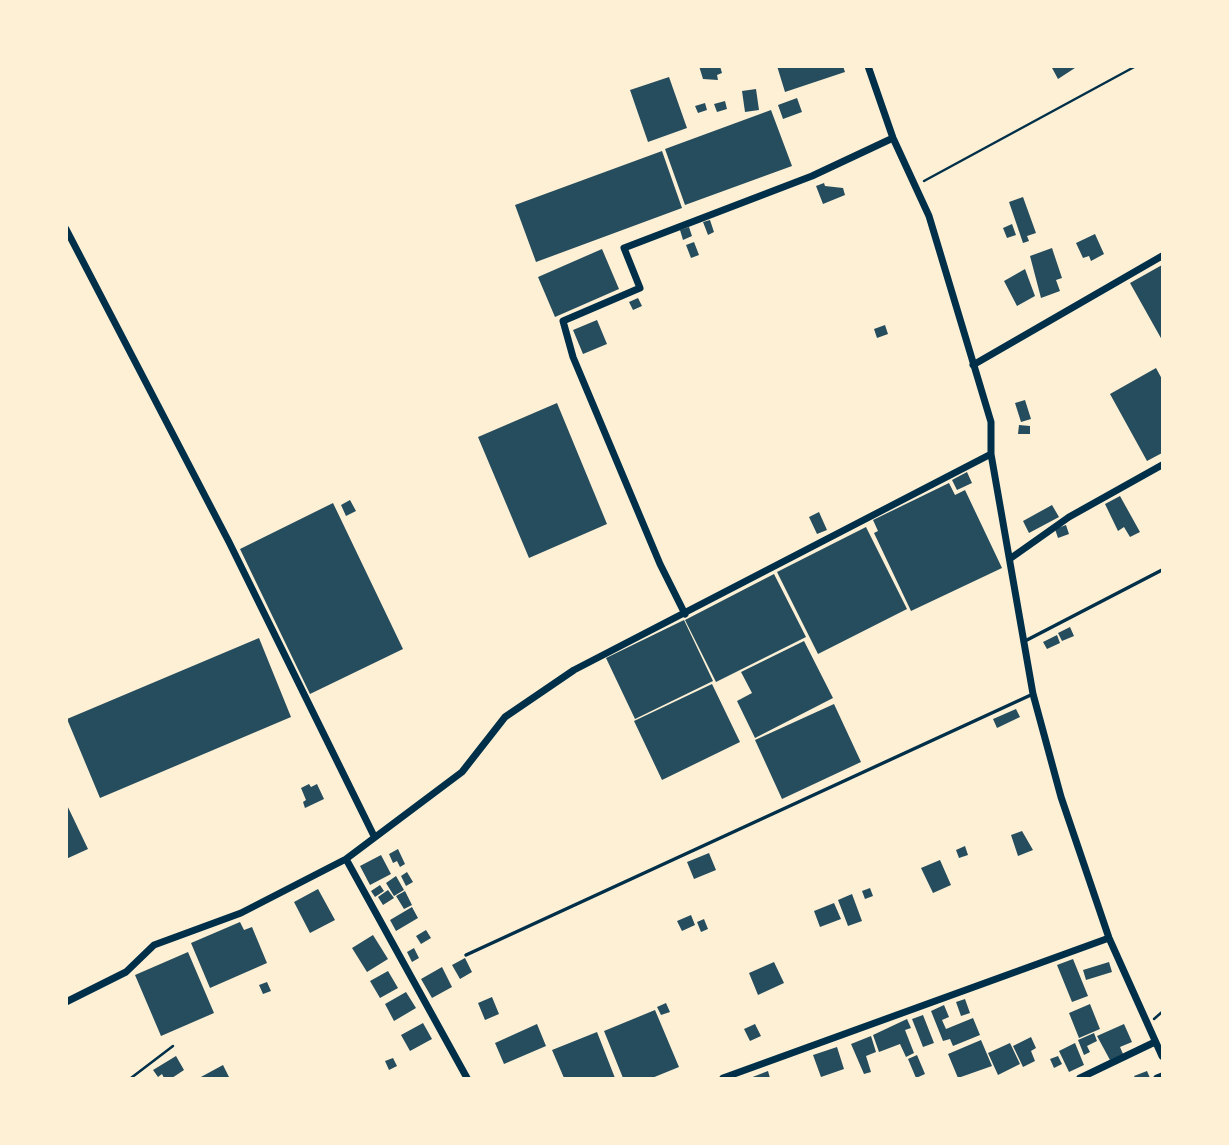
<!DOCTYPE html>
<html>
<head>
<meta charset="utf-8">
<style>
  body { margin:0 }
  #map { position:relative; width:1229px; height:1145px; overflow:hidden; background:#fdf0d5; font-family:Overpass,sans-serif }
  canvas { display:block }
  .frame { position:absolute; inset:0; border:68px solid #fdf0d5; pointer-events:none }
</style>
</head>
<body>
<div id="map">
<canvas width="1229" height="1145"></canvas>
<div class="frame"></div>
</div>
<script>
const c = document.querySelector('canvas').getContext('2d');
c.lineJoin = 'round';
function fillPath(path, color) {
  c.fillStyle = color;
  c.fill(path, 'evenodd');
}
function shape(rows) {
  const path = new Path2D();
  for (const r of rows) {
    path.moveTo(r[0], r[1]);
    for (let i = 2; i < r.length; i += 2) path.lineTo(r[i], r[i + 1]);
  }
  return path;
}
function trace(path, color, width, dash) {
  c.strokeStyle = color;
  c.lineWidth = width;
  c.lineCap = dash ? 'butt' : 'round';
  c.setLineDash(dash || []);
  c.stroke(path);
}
fillPath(shape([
  [699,66,720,66,722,73,717,75,718,80,703,79],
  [777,66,843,66,845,72,785,92],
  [1051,66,1078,66,1058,79],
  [669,77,687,128,648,142,630,90],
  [756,89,759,110,745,112,742,91],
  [797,98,802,112,783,119,778,105],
  [725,101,727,109,717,112,714,104],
  [705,103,707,110,698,113,695,106],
  [771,110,792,166,685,205,665,149],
  [662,151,682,208,536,262,515,205],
  [824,183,825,186,843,188,845,195,823,204,816,186],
  [1023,197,1036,233,1027,236,1029,241,1023,243,1009,202],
  [710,220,714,232,708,235,703,222],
  [1012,224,1016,235,1007,238,1003,228],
  [689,227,692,236,683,240,680,230],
  [1095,234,1104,254,1091,261,1089,256,1083,258,1076,243],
  [694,242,699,255,691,258,686,245],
  [1052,248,1062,278,1056,280,1060,291,1041,298,1030,256],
  [602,249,619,289,555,317,538,277],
  [1162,265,1162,340,1130,283],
  [1025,269,1035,296,1017,306,1004,281],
  [638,298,642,306,633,310,629,302],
  [597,320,607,344,583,354,573,330],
  [885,325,888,334,877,338,874,329],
  [1156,368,1162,379,1162,453,1147,461,1110,394],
  [1025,400,1031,419,1021,422,1015,403],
  [557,403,607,524,529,558,478,437],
  [1019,425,1030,426,1030,434,1018,434],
  [967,472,972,483,957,490,952,480],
  [949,483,955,495,965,490,1002,568,911,611,874,533,878,531,873,520],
  [1120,496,1140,532,1130,537,1124,527,1118,531,1105,504],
  [350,500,356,511,346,516,341,505],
  [333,503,403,649,310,694,240,549],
  [1052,505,1059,517,1029,533,1023,521],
  [819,512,827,530,817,534,809,517],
  [1066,525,1069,534,1058,538,1055,529],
  [866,527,907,609,818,654,777,572],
  [774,574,806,637,716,682,685,620],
  [684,620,713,681,635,719,606,658],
  [1070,627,1074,636,1062,641,1058,633],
  [1057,635,1060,643,1047,649,1043,642],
  [259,638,291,717,100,798,67,719],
  [804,641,833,698,755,738,737,701,752,693,741,672],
  [712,684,740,742,662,780,634,721],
  [834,704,861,762,782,799,755,740],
  [1016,709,1020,717,997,728,993,719],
  [309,784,311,787,317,784,324,799,305,808,303,802,306,800,301,788],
  [66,803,88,849,66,859],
  [1022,831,1033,850,1018,856,1011,835],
  [965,846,968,855,959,858,956,850],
  [398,849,405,864,400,867,397,861,393,863,389,854],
  [709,853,716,870,694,879,687,862],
  [381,855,391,874,370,885,360,866],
  [940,860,951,885,933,893,921,868],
  [407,872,413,882,406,886,401,876],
  [396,876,404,890,394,896,386,883],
  [380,885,384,891,375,897,371,891],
  [870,888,873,896,865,899,862,891],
  [318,889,335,920,310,933,294,902],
  [388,890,394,898,383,905,378,897],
  [405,891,412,905,404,909,396,896],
  [852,894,862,921,848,926,838,900],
  [834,903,841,919,820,927,814,911],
  [412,907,418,918,396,931,390,920],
  [691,915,695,925,682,931,677,921],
  [704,919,708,929,701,932,697,922],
  [240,922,244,930,252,927,267,963,210,988,191,943],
  [426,930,431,938,421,944,416,936],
  [373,935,388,959,367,972,352,948],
  [414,948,419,958,412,962,407,952],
  [188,952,214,1013,161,1036,135,975],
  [465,958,472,972,460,979,452,965],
  [1073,959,1088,996,1072,1002,1057,965],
  [774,962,784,983,758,995,749,973],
  [1109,962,1112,972,1086,980,1083,970],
  [442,967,452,987,432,998,421,979],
  [388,971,398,988,380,998,370,981],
  [267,982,271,991,263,994,259,985],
  [406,992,416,1008,394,1021,385,1004],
  [492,997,499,1014,485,1020,478,1003],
  [965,999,970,1013,961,1016,956,1002],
  [666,1003,670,1012,661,1015,657,1007],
  [1090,1004,1100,1029,1079,1038,1069,1013],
  [944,1005,949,1017,942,1020,946,1029,973,1018,980,1035,953,1046,950,1039,943,1041,931,1011],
  [655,1010,679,1067,652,1078,623,1078,604,1031],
  [923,1015,934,1043,923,1047,912,1019],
  [907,1019,911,1028,905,1030,914,1053,906,1057,900,1044,879,1052,873,1035],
  [423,1023,432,1039,410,1051,401,1035],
  [537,1024,546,1046,504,1064,495,1043],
  [755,1024,761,1036,750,1041,744,1029],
  [1124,1024,1132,1042,1120,1047,1123,1054,1110,1060,1097,1036],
  [597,1032,615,1078,564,1078,552,1050],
  [1094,1033,1097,1041,1087,1046,1090,1052,1084,1055,1078,1040],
  [871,1036,876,1052,866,1056,871,1072,864,1074,851,1044],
  [1031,1037,1036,1048,1031,1051,1035,1061,1023,1067,1013,1046],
  [981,1040,992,1066,958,1078,948,1054],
  [1010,1043,1020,1064,998,1075,988,1053],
  [1075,1043,1084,1065,1069,1072,1059,1051],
  [837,1047,844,1069,821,1077,813,1055],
  [917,1055,925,1074,916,1078,908,1059],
  [176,1056,184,1070,172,1078,164,1078,162,1074,158,1077,153,1070],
  [1058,1056,1062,1064,1054,1068,1050,1059],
  [393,1058,397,1066,389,1070,385,1061],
  [223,1065,229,1077,227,1078,199,1078],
  [768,1071,770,1078,750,1078],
  [1147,1071,1150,1078,1135,1078,1134,1076]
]), '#264d5e');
trace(shape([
  [924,181,1136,66],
  [1154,1019,1162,1012],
  [131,1078,173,1046]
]), '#003049', 2.5);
trace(shape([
  [1025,641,1162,570],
  [466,955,1033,694]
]), '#003049', 3.5);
trace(shape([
  [868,66,893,138,929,216,991,422,991,454,1033,694,1061,797,1109,938,1162,1056],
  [66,229,229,542,374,836],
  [973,365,1162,256],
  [1011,558,1069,517,1162,465],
  [685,614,660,564,573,357,563,321,640,288,624,248,812,176,893,138],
  [346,859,467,1078],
  [66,1002,126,972,154,945,241,913,346,859,462,772,505,717,574,670,991,454],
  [723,1078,1109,938],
  [1080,1078,1155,1042],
  [1157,1078,1162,1076]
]), '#003049', 7);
</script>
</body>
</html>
